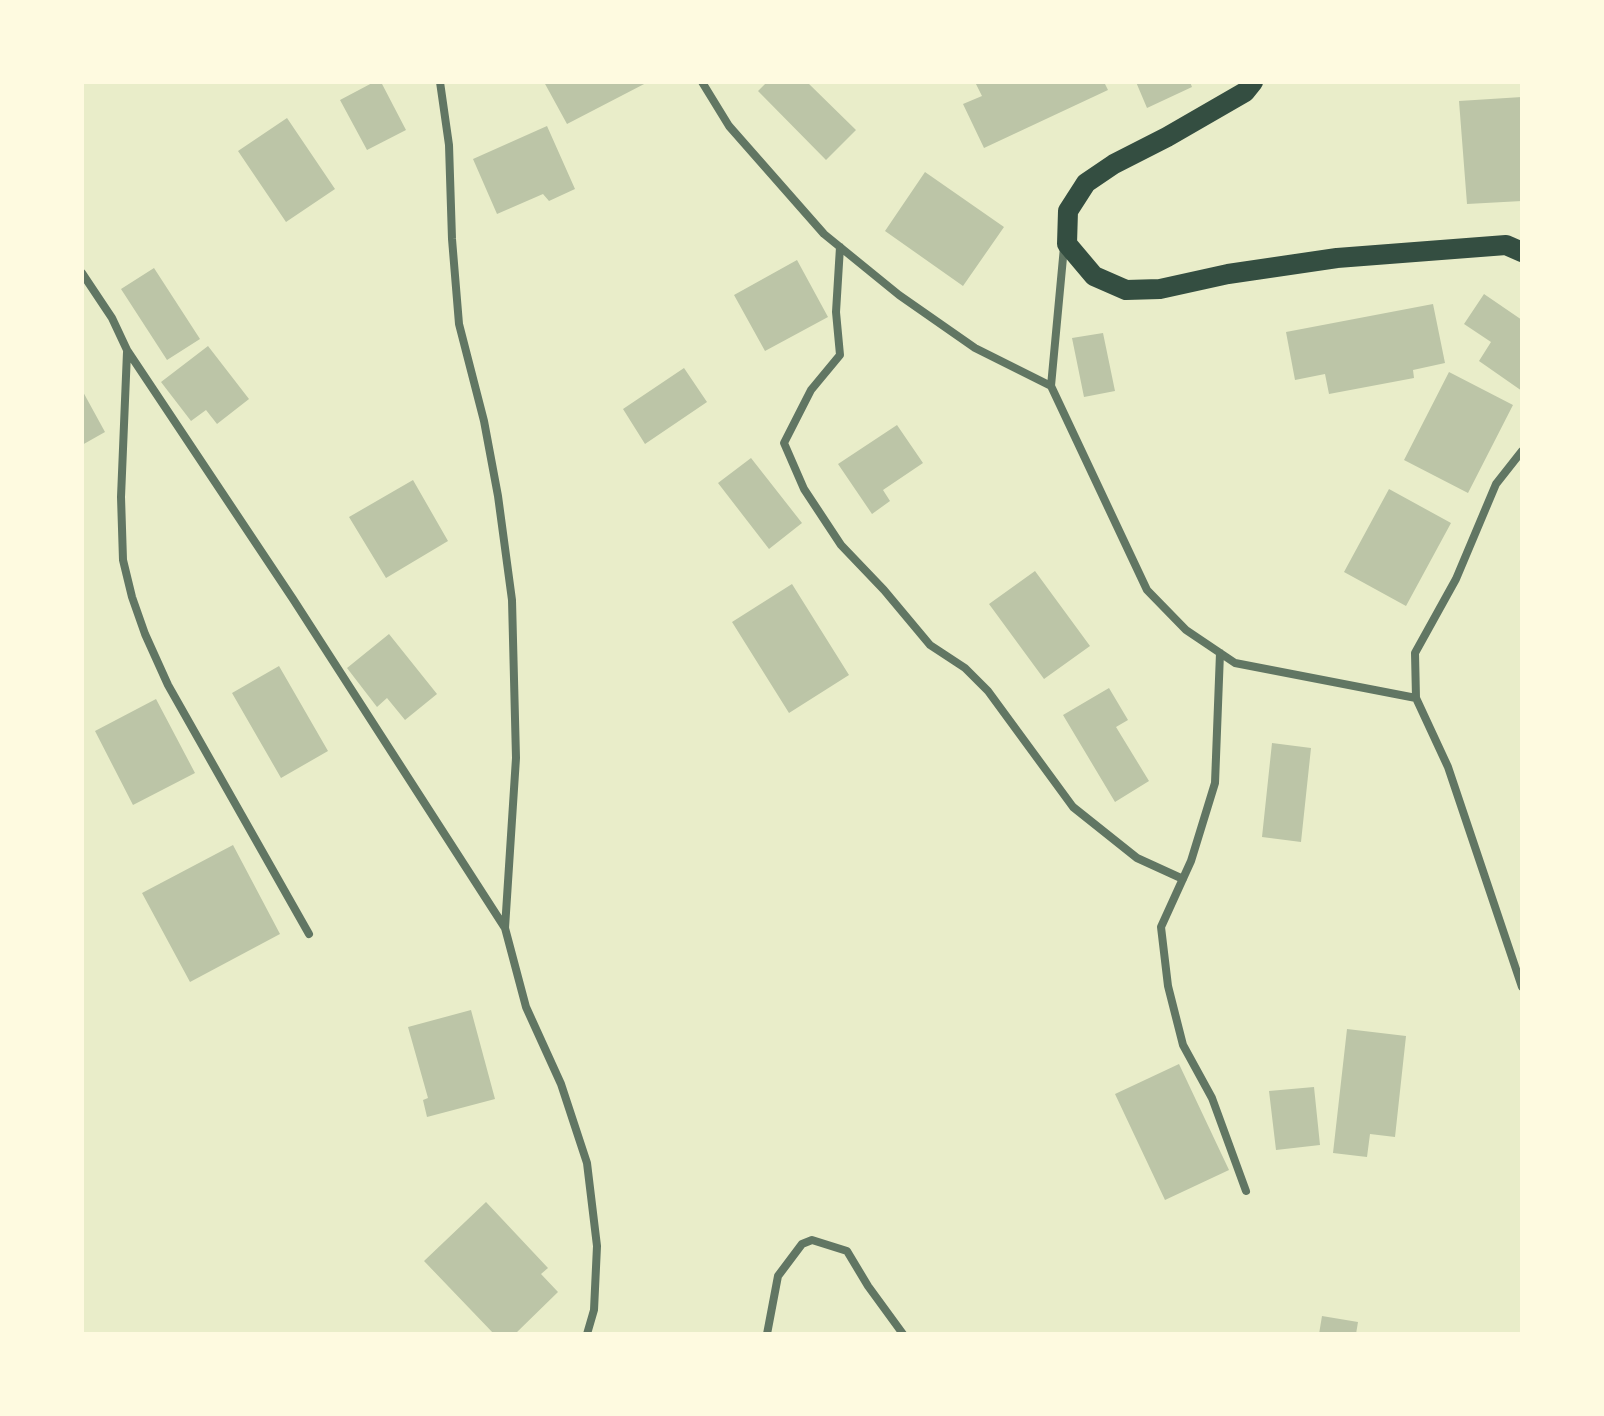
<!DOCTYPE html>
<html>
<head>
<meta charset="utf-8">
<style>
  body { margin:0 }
  #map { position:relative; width:1604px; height:1416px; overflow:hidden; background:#e9edc9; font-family:Spectral,serif }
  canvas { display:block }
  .frame { position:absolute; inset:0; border:84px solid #fefae0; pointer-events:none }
</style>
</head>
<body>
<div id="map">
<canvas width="1604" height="1416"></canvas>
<div class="frame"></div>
</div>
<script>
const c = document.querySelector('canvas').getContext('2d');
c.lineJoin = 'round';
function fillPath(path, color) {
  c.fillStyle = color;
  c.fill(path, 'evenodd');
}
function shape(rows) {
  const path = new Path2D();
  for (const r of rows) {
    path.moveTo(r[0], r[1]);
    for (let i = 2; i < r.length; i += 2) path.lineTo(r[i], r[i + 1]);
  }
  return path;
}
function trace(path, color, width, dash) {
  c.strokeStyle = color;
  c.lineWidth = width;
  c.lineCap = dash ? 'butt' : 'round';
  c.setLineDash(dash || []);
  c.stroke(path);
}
fillPath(shape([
  [374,82,381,82,406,130,367,150,340,100],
  [544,82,648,82,567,124],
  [767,82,807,82,856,130,826,160,758,91],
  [975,82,1104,82,1108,90,984,148,963,104,982,96],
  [1136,82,1190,82,1192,87,1147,108],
  [1522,97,1522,201,1467,204,1459,101],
  [287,118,335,189,286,222,238,151],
  [547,126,575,189,549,201,543,194,497,214,473,159],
  [925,172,1004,227,963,286,885,231],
  [797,260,828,317,765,351,734,295],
  [154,268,200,339,167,360,121,289],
  [1484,294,1522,320,1522,391,1479,361,1491,342,1464,324],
  [1433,304,1445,363,1413,370,1414,378,1329,394,1325,374,1295,380,1286,332],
  [1103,333,1115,391,1084,397,1072,338],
  [208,346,249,399,217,424,206,410,191,421,161,382],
  [684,368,707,402,645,444,623,409],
  [1449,372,1513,405,1468,493,1404,460],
  [82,390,105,432,82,445],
  [897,425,923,463,883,490,890,501,872,514,838,464],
  [751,458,802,523,769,549,718,483],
  [413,480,448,541,386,578,349,517],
  [1389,489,1451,523,1406,606,1344,572],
  [1035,571,1090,646,1044,679,989,604],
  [792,584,849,675,789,713,732,622],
  [389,634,437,694,405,720,387,698,377,707,347,668],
  [279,666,328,751,281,778,232,693],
  [1109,688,1128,720,1116,727,1149,781,1115,802,1063,715],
  [156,699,195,773,133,805,95,731],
  [1272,743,1311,748,1301,842,1262,837],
  [233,845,280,934,190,982,142,893],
  [471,1010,495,1099,427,1117,423,1100,428,1098,408,1027],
  [1347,1029,1406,1036,1395,1137,1370,1134,1367,1157,1333,1153],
  [1179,1064,1229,1170,1165,1200,1115,1094],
  [1314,1087,1320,1145,1276,1150,1269,1091],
  [486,1202,548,1268,541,1274,558,1292,515,1334,494,1334,424,1261],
  [1322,1316,1358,1322,1356,1334,1319,1334]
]), '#bcc5a7');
trace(shape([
  [440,82,449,145,452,239,459,324,484,421,498,496,512,600,516,758,505,928,526,1007,561,1084,587,1163,597,1246,594,1310,587,1334],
  [702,82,729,126,824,234,899,295,975,348,1051,386,1147,590,1186,630,1235,663,1416,698],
  [840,247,836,312,840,355,811,390,784,443,804,489,841,545,884,590,930,645,965,668,988,691,1073,807,1137,858,1183,879],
  [82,273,112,318,127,350,293,599,505,928],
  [127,352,121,497,123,560,132,597,145,634,168,685,309,934],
  [1051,386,1064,247],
  [1522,451,1496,484,1456,579,1415,653,1416,698,1448,767,1522,987],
  [1220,653,1215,783,1191,861,1161,927,1168,986,1183,1045,1212,1098,1246,1191],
  [767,1334,778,1276,802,1244,812,1240,847,1251,868,1286,903,1334]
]), '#617663', 8);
trace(shape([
  [1253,82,1245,92,1167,137,1114,164,1086,183,1068,211,1067,244,1094,276,1126,290,1160,289,1228,274,1337,258,1506,245,1522,252]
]), '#344e41', 20);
</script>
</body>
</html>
